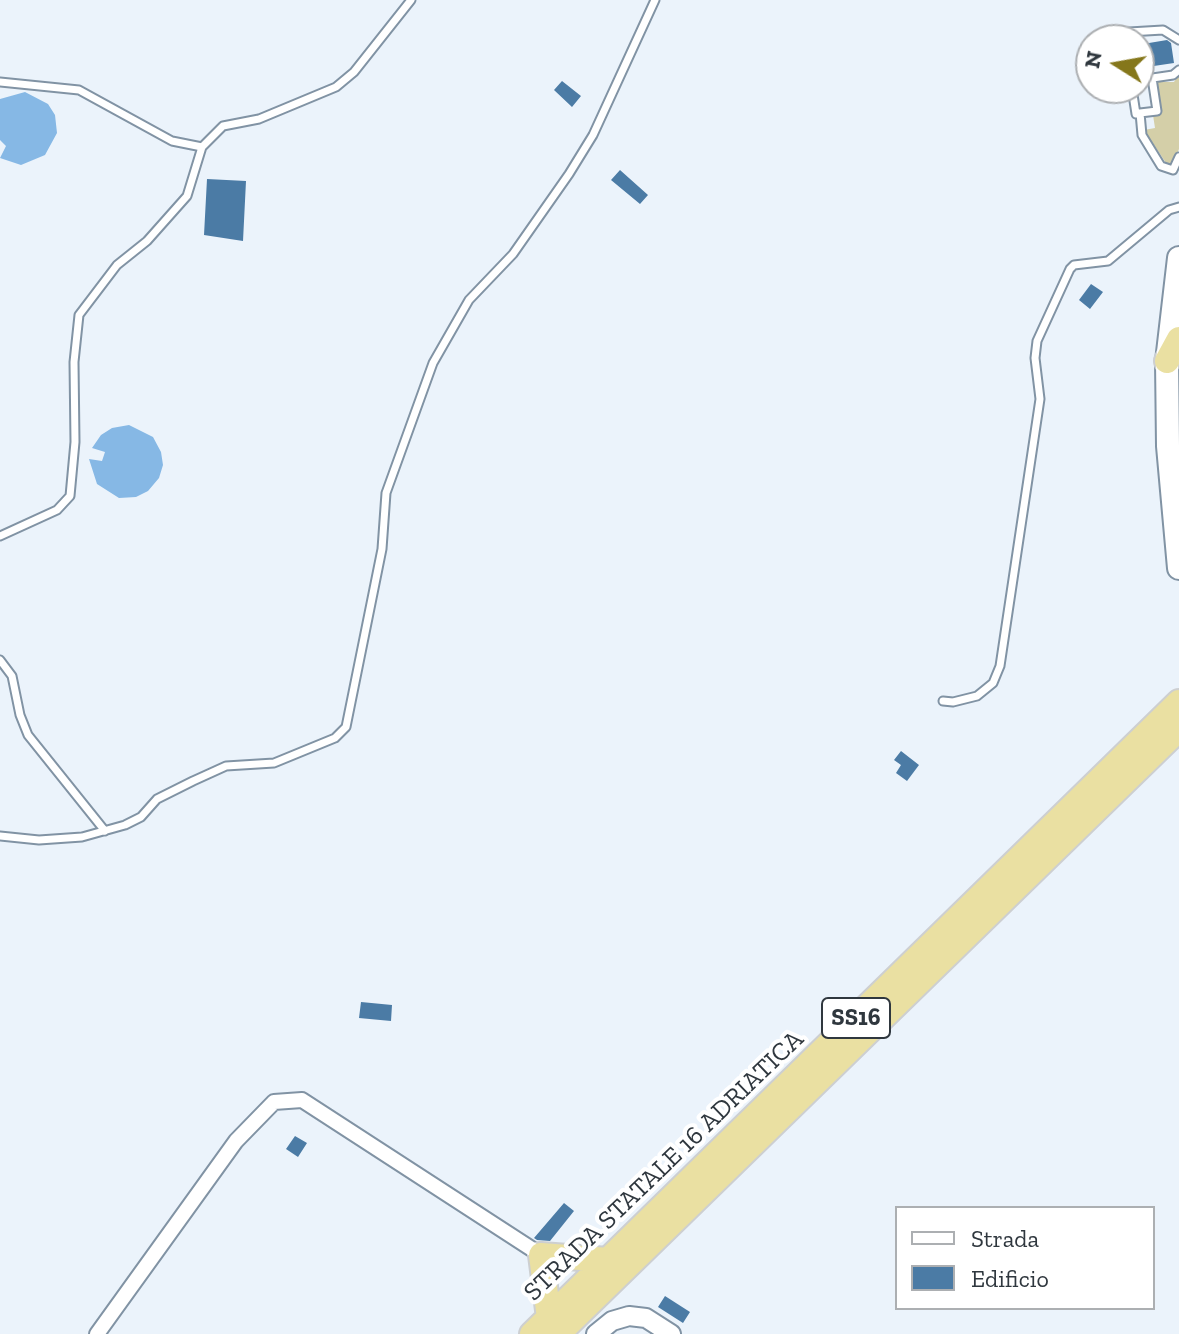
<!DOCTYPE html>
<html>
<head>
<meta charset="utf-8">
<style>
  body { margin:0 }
  #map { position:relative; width:1179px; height:1334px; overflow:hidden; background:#ebf3fb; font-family:"Zilla Slab",serif }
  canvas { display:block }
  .legend { position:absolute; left:895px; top:1206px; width:260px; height:104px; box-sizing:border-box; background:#fff; border:2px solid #acafb2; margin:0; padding:10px 14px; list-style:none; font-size:24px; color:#2f373e }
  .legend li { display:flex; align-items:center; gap:16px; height:40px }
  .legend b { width:40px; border:2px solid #acafb2 }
  .north { position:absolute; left:1075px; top:24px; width:80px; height:80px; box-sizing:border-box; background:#fff; border:2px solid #acafb2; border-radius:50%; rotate:281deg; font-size:22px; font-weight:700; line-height:32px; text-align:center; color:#2f373e }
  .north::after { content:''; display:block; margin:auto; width:28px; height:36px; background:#85771b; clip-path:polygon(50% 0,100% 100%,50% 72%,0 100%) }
</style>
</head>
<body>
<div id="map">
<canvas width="1179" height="1334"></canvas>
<ul class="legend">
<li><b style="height:10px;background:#fff"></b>Strada</li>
<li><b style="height:22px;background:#4b7ba5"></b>Edificio</li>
</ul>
<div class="north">N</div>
</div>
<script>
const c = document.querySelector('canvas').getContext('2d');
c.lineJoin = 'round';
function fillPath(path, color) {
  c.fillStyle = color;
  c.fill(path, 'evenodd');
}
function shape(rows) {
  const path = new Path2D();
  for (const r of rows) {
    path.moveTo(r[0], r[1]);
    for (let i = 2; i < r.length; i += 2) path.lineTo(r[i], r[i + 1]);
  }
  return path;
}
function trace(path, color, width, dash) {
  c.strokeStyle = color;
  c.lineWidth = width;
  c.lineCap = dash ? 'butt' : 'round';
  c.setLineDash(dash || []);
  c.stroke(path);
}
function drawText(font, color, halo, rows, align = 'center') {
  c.font = font + ' "Zilla Slab",serif';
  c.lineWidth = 8;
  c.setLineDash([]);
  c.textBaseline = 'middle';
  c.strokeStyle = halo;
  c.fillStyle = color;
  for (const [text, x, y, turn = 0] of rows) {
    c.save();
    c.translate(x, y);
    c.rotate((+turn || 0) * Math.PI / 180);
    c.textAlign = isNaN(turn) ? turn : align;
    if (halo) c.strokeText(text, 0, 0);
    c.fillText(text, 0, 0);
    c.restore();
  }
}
fillPath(shape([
  [1179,74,1179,149,1174,162,1168,166,1144,130,1155,128,1153,115,1160,113,1155,82,1174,82]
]), '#d4cfa8');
fillPath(shape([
  [25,92,48,104,55,115,57,133,45,155,21,165,0,158,6,146,0,140,0,99],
  [129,425,153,437,161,452,163,465,159,478,148,491,136,497,119,498,97,484,89,459,102,461,105,452,92,448,101,435,112,428]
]), '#86b8e5');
fillPath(shape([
  [1167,40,1171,43,1174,63,1147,67,1143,44],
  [562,81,581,96,572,107,554,90],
  [620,170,648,195,640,204,611,180],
  [207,179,246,181,243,241,204,235],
  [1091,284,1103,292,1090,309,1079,300],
  [901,751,919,765,907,781,896,773,901,765,894,760],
  [361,1002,392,1005,391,1021,359,1018],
  [295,1136,307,1143,298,1157,286,1149],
  [564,1203,574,1211,550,1241,537,1240,534,1238],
  [665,1296,690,1312,683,1323,658,1307]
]), '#4b7ba5');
const service = shape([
  [1127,40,1129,32,1163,30,1179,40],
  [1139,80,1173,75,1179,70],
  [0,82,79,90,172,141,202,147],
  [1132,88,1136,114,1140,113,1142,135,1161,166,1173,170,1179,157],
  [1140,113,1157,111,1152,78],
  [0,536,57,510,70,496,75,442,74,362,79,315,117,265,147,241,187,196,202,147,223,126,259,119,336,87,354,72,411,0],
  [0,660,12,676,20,715,28,735,105,831],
  [943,701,953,702,977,696,993,683,1000,666,1040,399,1035,358,1037,341,1070,269,1074,265,1108,261,1169,210,1179,207],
  [0,836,39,840,82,837,125,825,141,817,157,799,193,781,226,766,274,763,335,738,346,727,382,549,386,493,433,363,469,300,513,254,569,174,593,135,655,0]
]);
const minor = shape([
  [97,1334,236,1141,274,1102,302,1100,541,1255]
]);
const tertiary = shape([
  [596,1334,612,1321,629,1316,646,1318,671,1334]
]);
const secondary = shape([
  [1179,258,1167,361,1168,446,1179,568]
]);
const trunk = shape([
  [1167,361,1179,339],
  [549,1318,541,1255,608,1260],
  [532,1334,1179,702],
  [558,1334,1179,729]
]);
trace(service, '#8193a4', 11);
trace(minor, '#8193a4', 18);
trace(tertiary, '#8193a4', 22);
trace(secondary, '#8193a4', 26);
trace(trunk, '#cdcfd1', 28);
trace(service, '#fff', 7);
trace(minor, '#fff', 14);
trace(tertiary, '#fff', 18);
trace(secondary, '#fff', 22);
trace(trunk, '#eae0a2', 24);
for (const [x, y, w] of [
  [856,1018,68]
]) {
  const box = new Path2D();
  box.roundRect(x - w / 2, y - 20, w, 40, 6);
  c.fillStyle = '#fff';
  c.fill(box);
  trace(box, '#2f373e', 2);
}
drawText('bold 24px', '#2f373e', null, [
  ["SS16",856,1018]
]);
drawText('26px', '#2f373e', '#fff', [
  ["STRADA STATALE 16 ADRIATICA",664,1166,-44]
]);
</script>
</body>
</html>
